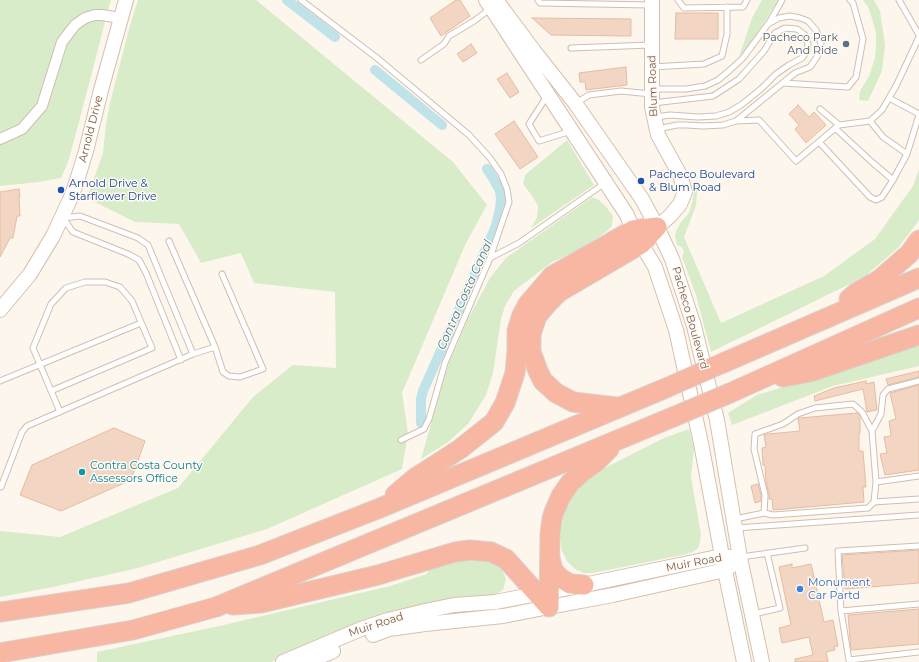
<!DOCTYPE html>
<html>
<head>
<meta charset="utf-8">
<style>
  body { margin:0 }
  canvas { display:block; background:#fdf6ec }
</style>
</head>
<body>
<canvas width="919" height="662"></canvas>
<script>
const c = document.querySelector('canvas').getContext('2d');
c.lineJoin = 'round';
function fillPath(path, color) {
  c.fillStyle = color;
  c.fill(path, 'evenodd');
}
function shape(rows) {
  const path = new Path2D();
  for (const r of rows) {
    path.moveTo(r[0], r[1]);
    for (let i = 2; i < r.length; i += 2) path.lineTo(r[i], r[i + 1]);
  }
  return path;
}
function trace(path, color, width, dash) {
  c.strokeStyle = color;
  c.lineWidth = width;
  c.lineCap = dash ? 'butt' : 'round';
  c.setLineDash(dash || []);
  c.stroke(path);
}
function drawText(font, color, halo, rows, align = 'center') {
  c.font = font + ' Montserrat,sans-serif';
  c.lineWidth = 3;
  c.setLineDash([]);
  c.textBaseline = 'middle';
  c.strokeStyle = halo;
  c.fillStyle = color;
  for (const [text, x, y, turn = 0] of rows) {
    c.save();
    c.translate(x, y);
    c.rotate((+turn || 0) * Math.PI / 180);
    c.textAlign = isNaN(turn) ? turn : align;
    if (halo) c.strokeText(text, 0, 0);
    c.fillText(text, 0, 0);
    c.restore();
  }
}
fillPath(shape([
  [0,0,111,0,106,16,102,34,75,137,68,162,61,178,39,182,0,186],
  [138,0,256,0,453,162,487,205,466,243,402,393,408,433,402,469,267,529,138,568,53,587,0,597,0,531,60,537,178,488,253,397,293,365,336,368,335,292,254,283,241,253,201,263,179,224,135,222,87,198,103,153,106,124,110,103,130,25],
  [762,0,778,0,754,39,739,57,752,18],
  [863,0,874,0,880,11,885,45,882,71,868,101,859,100,860,91,869,76,875,58,876,46,876,33,873,22,869,9],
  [567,140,594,185,531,228,537,217,538,206,533,197,523,184,525,175],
  [919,169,919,220,898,248,864,277,711,352,696,295,682,257,684,252,682,247,677,245,675,236,676,231,681,222,689,213,693,199,695,185,698,180,696,206,684,237,721,323,824,276,875,239,913,186],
  [592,197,599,200,607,208,613,216,612,226,606,232,575,252,552,262,514,291,505,306,501,319,493,373,486,395,468,424,448,442,421,459,447,368,469,317,490,278,506,258],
  [919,343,919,366,833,386,732,425,728,413,757,395,860,364],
  [689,429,694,448,691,477,701,535,699,547,693,552,682,555,593,573,584,573,575,569,567,561,562,551,560,537,563,519,567,506,574,495,584,483,605,468,664,438],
  [472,558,487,560,501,567,506,579,503,590,493,596,353,626,271,662,97,662,97,652,224,625,390,586,427,574,430,567]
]), '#d8ecc9');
trace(shape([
  [287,0,335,37],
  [375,70,442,125],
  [421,423,421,399,423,391,496,226,500,209,501,199,500,191,493,178,487,169]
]), '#bfe3e8', 10);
const building = shape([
  [456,0,460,0,470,16,441,36,430,18,456,0],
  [676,13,718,13,718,39,675,39,676,13],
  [532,18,631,19,631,36,551,35,532,18],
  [471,44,477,53,463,62,457,54,471,44],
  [626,67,627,85,586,90,585,82,580,82,579,73,626,67],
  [507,73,519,92,510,98,497,79,507,73],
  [798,105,809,117,814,112,826,125,806,143,795,129,799,125,789,114,798,105],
  [514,121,538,157,520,169,495,134,514,121],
  [19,189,20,197,19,197,20,216,17,216,13,238,10,238,0,257,0,192,19,189],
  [919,371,919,377,888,385,886,379,919,371],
  [866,381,866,384,874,382,877,410,867,412,863,389,815,401,814,396,834,388,866,381],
  [919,385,919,470,885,475,880,454,887,453,884,437,891,436,889,421,896,419,890,393,919,385],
  [857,413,860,416,860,433,859,433,859,451,863,451,866,487,863,487,864,502,773,510,772,499,769,499,769,494,766,482,765,465,763,465,762,448,766,447,764,435,768,434,800,431,798,419,799,418,857,413],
  [114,428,145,441,131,480,61,511,20,495,32,465,114,428],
  [758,484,761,495,761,501,755,503,751,486,758,484],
  [919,550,919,583,845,589,842,555,919,550],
  [792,564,792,568,811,564,824,622,833,620,838,646,834,647,835,650,826,652,828,662,795,662,795,659,813,655,809,637,782,643,779,628,791,625,779,567,792,564],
  [919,609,919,644,851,650,848,615,919,609]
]);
fillPath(building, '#f3d5c3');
trace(building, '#e6bba3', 1);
const lane = shape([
  [301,0,377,58,469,135,490,158,501,174,507,189,509,202,490,258,519,243,605,183],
  [538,0,540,3,651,5],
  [678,0,684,8,743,7,747,0],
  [899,0,919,35],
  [769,23,782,0],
  [571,48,651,45],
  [421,60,444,44,449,36,474,21,490,9],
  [652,67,704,64,722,56,727,34,727,7],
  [783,83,848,87,856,77,863,39,853,3,850,0],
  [654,89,686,89,705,86,718,80,730,70,743,58,768,24,779,18,790,16,800,18,808,21,816,30,821,43,817,57,810,67,795,73,736,121,723,125,703,126,687,125,677,125,657,129],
  [547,96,529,124,539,141,571,131],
  [889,98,919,114],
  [576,103,589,95,621,91,651,94],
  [653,103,713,96,739,79,764,51,775,33,785,28,797,29,805,35,808,44,807,51,802,58,789,65,776,74,761,89,741,105,729,112,716,116,698,117,670,115,656,117],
  [820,109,839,125],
  [736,121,759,120,796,161,839,125,870,121,882,110,896,86,919,37],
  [870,121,883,137,907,154],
  [835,128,873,163,893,180],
  [819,142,870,197,876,200,882,197,893,180,907,154,919,115],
  [63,218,80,216,138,238,148,245,193,354],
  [63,218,73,232,128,254,139,260,146,273,181,360],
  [169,241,215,347,223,372,229,376,240,377,263,369,222,274],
  [0,381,141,323],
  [51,391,152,348,132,301,120,287,105,282,85,282,66,288,51,304,33,348,60,412],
  [401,440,424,429,429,419,445,363,490,258],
  [876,482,919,476],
  [0,487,1,487,22,432,27,426,193,354,215,347],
  [874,502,919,499],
  [764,513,765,495,754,449,755,434,783,424,798,414,815,408,853,404,862,412,872,431],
  [735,519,764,513,773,515,868,508,874,502,876,482,872,431,881,414,883,395,888,389,919,381],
  [736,528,919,515],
  [741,557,805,548],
  [919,604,841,611,849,660,919,652],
  [841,611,838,551,919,546],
  [753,614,780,608,767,553]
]);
const street = shape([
  [0,139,22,129,42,106,62,42,75,25,85,18,95,15,102,15,120,18]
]);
const secondary = shape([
  [486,0,627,215,633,230,655,267,676,330,701,443,722,556,744,662],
  [496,0,534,51,575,103,642,199,657,227,672,259,694,326,717,420,740,558,762,662],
  [652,0,652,107,658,135,680,175,685,192,680,204,670,216,657,227],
  [0,310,30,274,53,236,72,195,78,177,86,151,101,90,126,0],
  [373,635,389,629,425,624,503,616,549,607,613,595,725,570,732,565],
  [283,662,361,629,388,620,425,611,454,605,495,602,584,585,722,556,730,557],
  [308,662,333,651]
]);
const highway = shape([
  [849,299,856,293,879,280,909,254,919,240],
  [723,363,919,278],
  [783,377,810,372,919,335],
  [730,393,919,308],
  [617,407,573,402,556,393,543,381,538,371,531,352,531,334,537,316,548,303,559,292,641,244,657,227],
  [395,495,415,478,460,449,494,422,505,403,515,373,517,350,517,331,522,315,528,304,552,276,633,230,657,227],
  [550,558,553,570,559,577,570,584,584,585],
  [233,605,261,603,378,575,455,552,470,550,491,552,506,559,549,607],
  [549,607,550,534,552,519,554,512,561,496,570,483,582,472,596,462,609,449],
  [0,612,129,593,260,555,380,508,666,388],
  [0,653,133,630,216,607,673,417]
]);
trace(lane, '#d1beb0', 7);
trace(street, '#d1beb0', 12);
trace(secondary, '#d6c0b0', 16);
trace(highway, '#dad1cd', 21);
trace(lane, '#fff', 5);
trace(street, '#fff', 10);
trace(secondary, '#fff', 14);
trace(highway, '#f7b7a3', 19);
const highwayBridge = shape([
  [666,388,723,363],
  [673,417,730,393]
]);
trace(highwayBridge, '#dad1cd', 21, []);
trace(highwayBridge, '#f7b7a3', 19);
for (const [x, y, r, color] of [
  [846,44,4,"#5c6f8a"],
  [641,181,4,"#1a4fb4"],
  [61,190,4,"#1a4fb4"],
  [82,472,4,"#0f9aa8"],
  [800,589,4,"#3f7fe0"]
]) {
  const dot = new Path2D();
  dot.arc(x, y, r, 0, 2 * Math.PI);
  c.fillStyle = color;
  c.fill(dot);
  trace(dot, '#fffaf3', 1.5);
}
drawText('11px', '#4e5e75', '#fffaf3', [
  ["Pacheco Park",838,38],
  ["And Ride",838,51]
], 'right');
drawText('11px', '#7a5c4d', '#fffaf3', [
  ["Blum Road",653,86,-92],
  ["Arnold Drive",91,129,-76],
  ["Pacheco Boulevard",690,318,74],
  ["Muir Road",694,563,-11],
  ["Muir Road",376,625,-18]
]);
drawText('11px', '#164399', '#fffaf3', [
  ["Pacheco Boulevard",649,175],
  ["& Blum Road",649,188],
  ["Arnold Drive &",69,184],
  ["Starflower Drive",69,197]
], 'left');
drawText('11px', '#0d838f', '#fffaf3', [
  ["Contra Costa County",90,466],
  ["Assessors Office",90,479]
], 'left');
drawText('11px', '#366cbe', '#fffaf3', [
  ["Monument",808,583],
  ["Car Partd",808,596]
], 'left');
drawText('italic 12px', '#437c86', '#fffaf3', [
  ["Contra Costa Canal",465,295,-66]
]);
</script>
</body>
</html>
